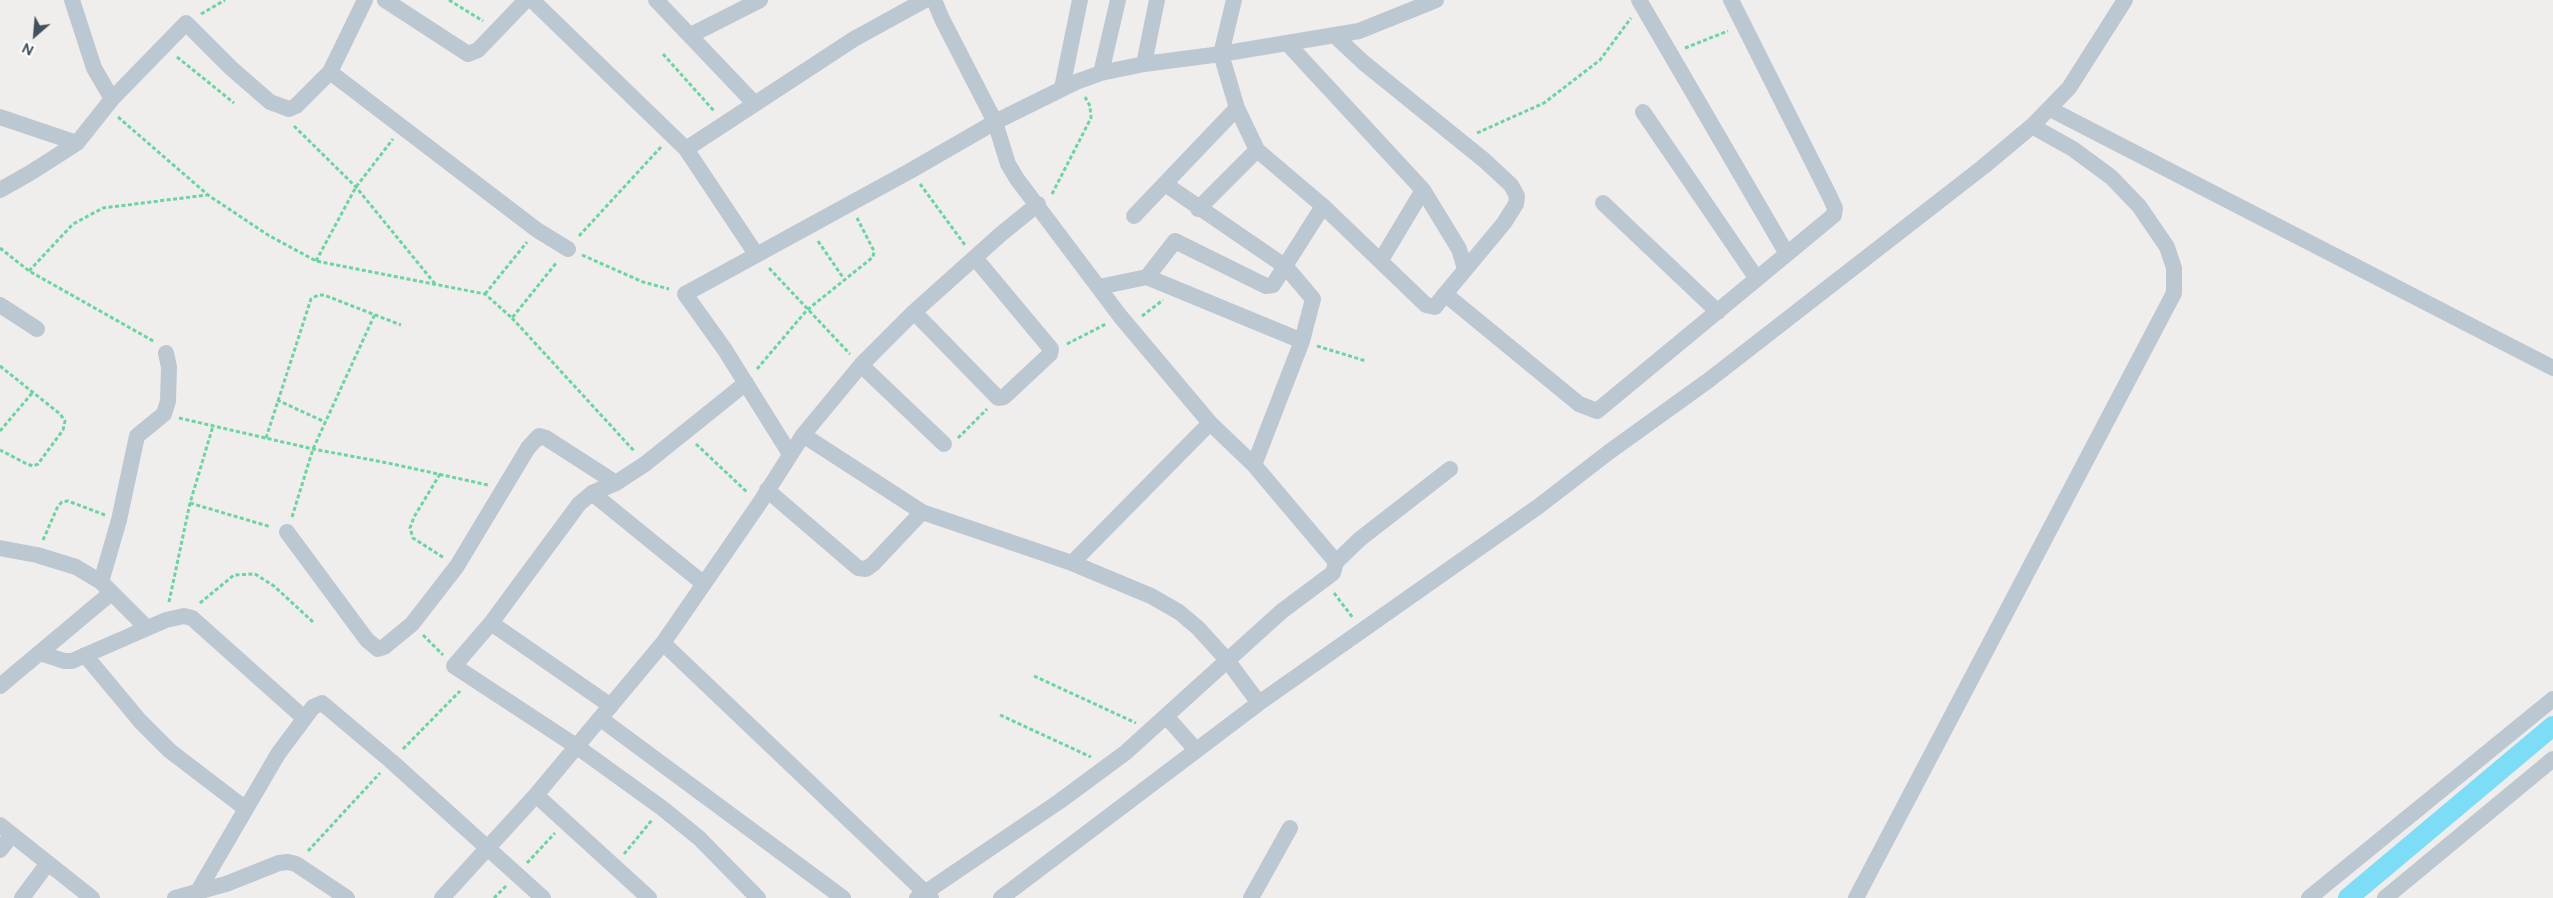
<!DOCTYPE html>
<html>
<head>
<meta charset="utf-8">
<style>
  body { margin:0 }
  #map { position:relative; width:2553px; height:898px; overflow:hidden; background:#f0eded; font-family:Figtree,sans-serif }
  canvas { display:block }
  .north { position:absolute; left:10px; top:10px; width:50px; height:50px; -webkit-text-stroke:4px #fff; paint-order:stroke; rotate:207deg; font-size:14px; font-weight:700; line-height:20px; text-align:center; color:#43515d }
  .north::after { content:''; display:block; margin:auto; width:18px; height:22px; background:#43515d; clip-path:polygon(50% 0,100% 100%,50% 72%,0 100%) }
</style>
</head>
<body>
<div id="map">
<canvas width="2553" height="898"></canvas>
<div class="north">N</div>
</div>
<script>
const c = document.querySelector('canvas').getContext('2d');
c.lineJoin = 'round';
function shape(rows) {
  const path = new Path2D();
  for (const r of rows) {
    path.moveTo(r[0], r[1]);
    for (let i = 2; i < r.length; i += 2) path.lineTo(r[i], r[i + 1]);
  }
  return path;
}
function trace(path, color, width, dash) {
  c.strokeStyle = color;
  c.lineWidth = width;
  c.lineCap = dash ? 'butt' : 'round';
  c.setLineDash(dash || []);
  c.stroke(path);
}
trace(shape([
  [2348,898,2553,726]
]), '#7eddf6', 20);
trace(shape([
  [449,0,483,21],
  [201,14,225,0],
  [1685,48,1728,31],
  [663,54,714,111],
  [177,57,234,103],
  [118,117,208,195,268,235,316,261,485,294,512,318,557,262],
  [294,126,356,187,436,285],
  [1477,133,1544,103,1600,60,1631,18],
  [920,184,965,245],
  [1052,194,1091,118,1090,106,1085,97],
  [579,236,661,147],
  [818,241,844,279],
  [0,248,29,271,155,342],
  [582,255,643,282,669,289],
  [316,261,356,187,393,139],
  [769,268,850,354],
  [29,271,73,224,103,208,207,195],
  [485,294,527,242],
  [1142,316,1163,300],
  [512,318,635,452],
  [1067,344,1106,324],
  [1317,346,1366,361],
  [0,366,60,414,65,421,63,430,38,464,33,466,27,464,0,450],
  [757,369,807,310,873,257,874,251,857,218],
  [277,400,325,422],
  [179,418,313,449,388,463,488,485],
  [0,431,33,392],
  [266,438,311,299,318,295,324,295,401,325],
  [958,438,987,409],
  [696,444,748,493],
  [440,474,414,517,410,528,413,538,444,558],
  [190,503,271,527],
  [292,517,313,449,375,314],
  [43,540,58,506,62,502,68,501,105,515],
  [1334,593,1353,618],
  [169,602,190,503,213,426],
  [200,603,234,575,255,574,274,586,313,622],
  [423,635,443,655],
  [1034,676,1136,723],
  [1000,715,1091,757],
  [403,749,460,691],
  [308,851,380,773],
  [624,854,652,820],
  [527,863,555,833],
  [494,898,506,886]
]), '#6ad5a0', 3, [4, 2.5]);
trace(shape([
  [72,0,94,68,112,99],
  [385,0,468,54,478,50,526,0],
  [532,0,686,149,756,254],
  [656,0,755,104],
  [934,0,942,19,995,122,1008,164,1017,179,1120,316,1210,423,1254,465,1336,562],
  [1234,0,1221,54,1237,108,1257,150,1323,206,1426,305,1435,307,1445,294,1579,404,1597,411,1834,215,1835,208,1829,195,1731,0],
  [1639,0,1787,254],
  [691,35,760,0],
  [1335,36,1364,63,1484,160,1511,185,1517,196,1516,204,1504,223,1445,294],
  [1287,43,1423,190,1381,260],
  [1144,64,1157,0],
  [330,72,537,230,568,249],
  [1101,73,1118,0],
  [1062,88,1080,0],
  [2050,109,2553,368],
  [1643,112,1757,279],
  [0,117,77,143,112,99,186,23,231,68,270,102,289,109,296,106,330,72,365,0],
  [686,149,854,39,925,0],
  [1165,184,1286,267,1313,299,1302,341,1254,465],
  [0,190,30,173,77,143],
  [1423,190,1459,249,1465,269],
  [1603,203,1718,312],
  [1198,209,1257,150],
  [1134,216,1237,108],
  [1147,277,1175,241,1266,286,1273,285,1323,206],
  [1099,287,1147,277,1302,341],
  [0,305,37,329],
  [914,312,998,398,1004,397,1050,354,1051,349,975,258],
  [861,365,944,444],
  [746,383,645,464,616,483,592,493,579,504,491,623,454,666,576,746,662,808,699,838,758,898],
  [803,435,922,512,1072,563,1151,596,1179,612,1198,628,1227,660,1259,703],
  [790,454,725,350,685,294,910,171,995,122,1076,82,1101,73,1144,64,1221,54,1359,31,1436,0],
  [767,490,858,568,866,569,873,564,922,512],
  [592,493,704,584],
  [287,532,367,640,378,649,384,647,412,624,457,566,528,448,539,436,546,438,616,483],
  [0,548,37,555,76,567,101,582,147,628],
  [1072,563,1210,423],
  [101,582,119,520,137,436,164,414,168,401,169,367,166,353],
  [491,623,611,706],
  [663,643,931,898],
  [40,653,64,661,72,661,166,620,184,616,192,618,304,718],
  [85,655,140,721,170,751,246,809],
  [0,686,111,593],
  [1166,716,1196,750],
  [601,719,843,898],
  [536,795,649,898],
  [0,825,92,898],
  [0,850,12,835],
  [198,891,278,754,313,707,322,703,391,761,543,898],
  [22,898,48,863],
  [175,898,226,884,279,863,288,862,296,864,347,898],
  [442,898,536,795,663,643,759,504,803,435,861,365,914,312,1001,234,1038,204],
  [917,898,1060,801,1125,753,1282,611,1333,573,1336,562,1360,539,1450,469],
  [1001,898,1259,703,1539,506,1609,452,1709,380,1983,167,2032,126,2069,88,2125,0],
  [1251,898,1290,828],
  [1856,898,2174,293,2174,268,2167,247,2139,206,2111,177,2073,149,2032,126],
  [2309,898,2553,699],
  [2385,898,2553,759]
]), '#bcc8d1', 16);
</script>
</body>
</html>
